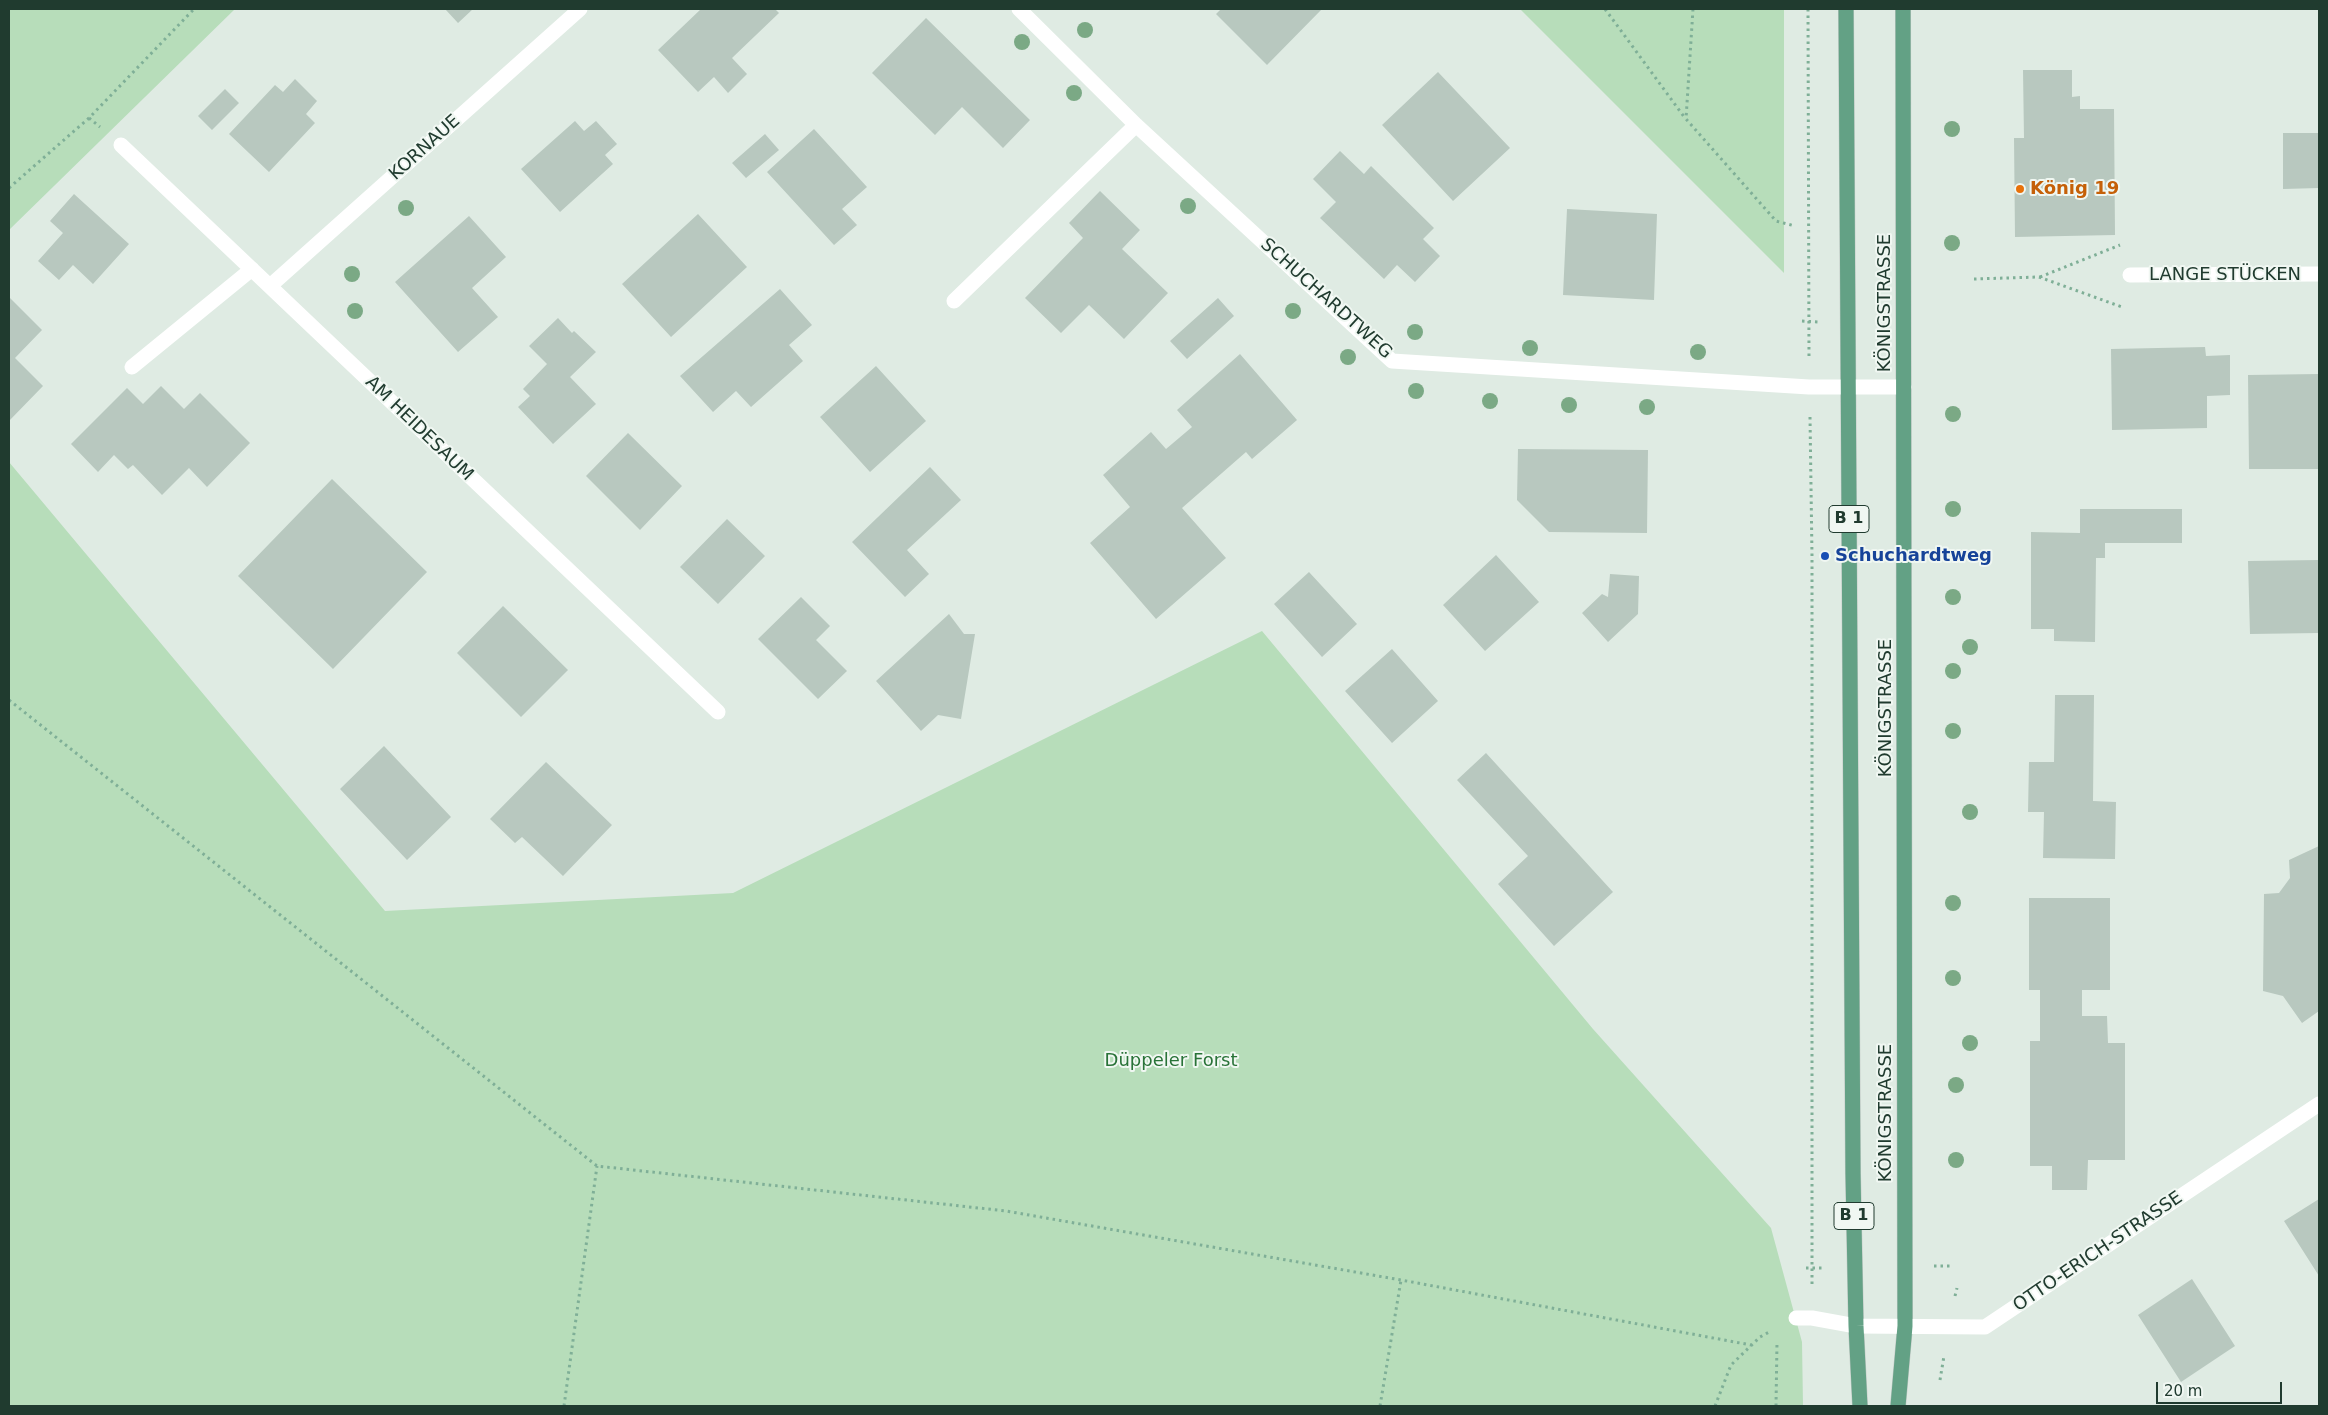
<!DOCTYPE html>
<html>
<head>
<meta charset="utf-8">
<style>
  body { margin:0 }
  #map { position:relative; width:2328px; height:1415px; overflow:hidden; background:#dfebe3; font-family:"DejaVu Sans",sans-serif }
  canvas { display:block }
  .frame { position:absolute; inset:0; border:10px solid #203b2f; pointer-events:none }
  .scale { position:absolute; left:2156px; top:1382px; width:126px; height:22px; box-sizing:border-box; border:2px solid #203b2f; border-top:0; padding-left:6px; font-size:15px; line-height:18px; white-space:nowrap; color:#203b2f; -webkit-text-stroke:4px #f0f7f2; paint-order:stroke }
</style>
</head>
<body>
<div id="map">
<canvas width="2328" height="1415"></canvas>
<div class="frame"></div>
<div class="scale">20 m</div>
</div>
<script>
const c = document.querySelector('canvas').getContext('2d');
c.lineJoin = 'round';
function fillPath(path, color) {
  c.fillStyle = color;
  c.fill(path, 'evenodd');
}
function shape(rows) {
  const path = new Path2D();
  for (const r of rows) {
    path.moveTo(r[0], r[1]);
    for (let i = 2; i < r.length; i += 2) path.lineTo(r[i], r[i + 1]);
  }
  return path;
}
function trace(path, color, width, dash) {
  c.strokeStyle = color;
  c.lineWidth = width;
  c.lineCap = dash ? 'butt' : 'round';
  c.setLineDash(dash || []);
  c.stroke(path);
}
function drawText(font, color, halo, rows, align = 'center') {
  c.font = font + ' "DejaVu Sans",sans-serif';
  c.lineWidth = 4;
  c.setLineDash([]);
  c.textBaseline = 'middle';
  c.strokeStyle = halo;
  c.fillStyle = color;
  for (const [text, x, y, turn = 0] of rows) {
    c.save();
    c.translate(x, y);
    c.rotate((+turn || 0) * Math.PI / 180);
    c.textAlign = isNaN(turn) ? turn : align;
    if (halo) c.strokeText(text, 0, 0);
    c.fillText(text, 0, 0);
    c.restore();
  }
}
fillPath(shape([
  [9,9,235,9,9,230],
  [1520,9,1784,9,1784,273],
  [9,462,385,911,733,893,1262,631,1593,1029,1771,1228,1802,1342,1803,1406,9,1406]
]), '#b7ddba');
fillPath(shape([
  [445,9,473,9,458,23],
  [701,9,775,9,779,13,732,58,747,74,728,93,714,77,698,92,658,50],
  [1221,9,1322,9,1267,65,1216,14],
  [926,18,1030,120,1003,148,962,107,935,135,872,73],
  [2023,70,2072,70,2072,97,2080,96,2080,109,2114,109,2115,235,2015,237,2014,138,2024,138],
  [1438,72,1510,148,1453,201,1382,125],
  [295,79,317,101,306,114,315,123,269,172,229,134,275,85,283,92],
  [225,89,239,103,212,130,198,116],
  [575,121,584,131,596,121,617,144,605,155,613,164,560,212,521,169],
  [814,129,867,187,842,209,857,225,834,245,767,172],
  [2283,133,2319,133,2319,188,2283,189],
  [765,134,779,150,746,178,732,163],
  [1340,151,1364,174,1371,166,1434,228,1423,239,1440,256,1415,282,1397,265,1384,279,1320,218,1336,202,1313,179],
  [1100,191,1140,230,1122,249,1168,293,1124,339,1089,305,1061,333,1025,298,1083,238,1069,223],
  [74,194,129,244,93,284,73,265,59,280,38,261,63,233,50,221],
  [1567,209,1657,214,1654,300,1563,295],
  [698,214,747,267,671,337,622,284],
  [469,216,506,257,472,288,498,317,458,352,395,282],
  [780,289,812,325,789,345,803,361,751,407,736,391,713,412,680,376],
  [9,297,42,330,15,358,43,386,9,421],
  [1218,298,1234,316,1187,359,1170,341],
  [558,318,572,333,574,331,596,352,570,377,596,404,553,444,518,407,530,396,523,389,547,364,529,346],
  [2205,347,2206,356,2230,355,2230,395,2207,396,2207,428,2112,430,2111,349],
  [1240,354,1297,420,1252,459,1246,452,1182,508,1226,558,1156,619,1090,543,1130,507,1103,475,1151,432,1166,449,1192,427,1177,410],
  [876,366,926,421,870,472,820,417],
  [2319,374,2319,469,2249,469,2248,375],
  [161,386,184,409,200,393,250,443,207,487,189,468,162,495,133,465,128,469,114,455,98,472,71,444,127,388,143,404],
  [628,433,682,486,640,530,586,476],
  [1518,449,1648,450,1647,533,1549,532,1517,500],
  [930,467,961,500,907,550,929,574,905,597,852,542],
  [332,479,427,572,333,669,238,576],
  [2080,509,2182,509,2182,543,2105,543,2105,558,2096,558,2095,642,2054,641,2054,629,2031,629,2031,532,2080,533],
  [727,519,765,556,718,604,680,567],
  [1496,555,1539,602,1485,651,1443,605],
  [2319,560,2319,633,2250,634,2248,561],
  [1309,572,1357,624,1322,657,1274,604],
  [1610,574,1639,576,1638,614,1608,642,1582,613,1602,594,1608,597],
  [801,597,830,626,816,640,847,671,818,699,758,639],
  [503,606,568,670,521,717,457,653],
  [949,614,964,634,975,634,961,719,938,715,921,731,876,681],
  [1392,649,1438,701,1392,743,1345,691],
  [2055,695,2094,695,2093,801,2116,802,2115,859,2043,858,2044,812,2028,812,2029,762,2054,762],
  [384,746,451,817,407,860,340,789],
  [1486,753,1613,892,1554,946,1498,884,1528,856,1457,780],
  [546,762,612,825,563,876,522,837,515,843,490,819],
  [2319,846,2319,1011,2302,1023,2283,996,2263,991,2264,894,2279,893,2290,878,2289,860],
  [2029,898,2110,898,2110,990,2082,990,2082,1016,2107,1016,2108,1043,2125,1043,2125,1160,2088,1160,2087,1190,2052,1190,2052,1166,2030,1166,2030,1041,2040,1041,2040,990,2029,990],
  [2319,1199,2319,1276,2284,1221],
  [2192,1279,2235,1346,2181,1382,2138,1315]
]), '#b8c8bf');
const major = shape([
  [1846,9,1853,1174,1856,1326,1860,1406],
  [1898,1406,1905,1326,1903,9]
]);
trace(major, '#c1c8c5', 16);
trace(shape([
  [1605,9,1685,118],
  [1693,9,1686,119,1776,221,1795,226],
  [1808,9,1809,358],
  [89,118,100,127],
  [9,188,89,118,194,9],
  [2040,277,2120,245],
  [1974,279,2039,277,2122,307],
  [1802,321,1819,322],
  [1810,417,1812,556,1812,1288],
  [9,700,597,1166,1006,1211,1401,1280,1751,1345],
  [1934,1266,1953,1266],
  [1806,1268,1825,1268],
  [1955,1296,1957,1288],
  [1940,1380,1944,1356],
  [564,1406,597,1166],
  [1380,1406,1401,1280],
  [1715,1406,1731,1365,1760,1337,1771,1331],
  [1776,1406,1777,1342]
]), '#7faf97', 3, [2.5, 4]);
trace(shape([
  [1019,9,1136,125,1392,361,1809,387,1904,387],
  [121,145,718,712],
  [2130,275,2319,274],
  [270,286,580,9],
  [954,301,1136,125],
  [132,367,252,269],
  [1796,1318,1812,1318,1856,1326,1985,1327,2319,1104]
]), '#fff', 15);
trace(major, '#63a185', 15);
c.fillStyle = '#7ba985';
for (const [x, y] of [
  [1085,30],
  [1022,42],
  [1074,93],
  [1952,129],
  [1188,206],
  [406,208],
  [1952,243],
  [352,274],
  [355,311],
  [1293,311],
  [1415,332],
  [1530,348],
  [1698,352],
  [1348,357],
  [1416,391],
  [1490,401],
  [1569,405],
  [1647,407],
  [1953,414],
  [1953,509],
  [1953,597],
  [1970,647],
  [1953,671],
  [1953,731],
  [1970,812],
  [1953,903],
  [1953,978],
  [1970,1043],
  [1956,1085],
  [1956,1160]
]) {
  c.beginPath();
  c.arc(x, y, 8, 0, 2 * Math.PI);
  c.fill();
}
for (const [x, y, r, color] of [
  [2020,189,5,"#e8710a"],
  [1825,556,5,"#1a4fb4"]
]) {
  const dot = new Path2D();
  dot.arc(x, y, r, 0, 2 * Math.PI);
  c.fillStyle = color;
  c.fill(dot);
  trace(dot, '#f0f7f2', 2);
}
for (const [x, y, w] of [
  [1849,519,40],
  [1854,1216,40]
]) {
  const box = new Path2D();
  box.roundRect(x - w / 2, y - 13.5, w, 27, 4);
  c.fillStyle = '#f0f7f2';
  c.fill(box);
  trace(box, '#203b2f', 1);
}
drawText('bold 16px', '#203b2f', null, [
  ["B 1",1849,519],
  ["B 1",1854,1216]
]);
drawText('18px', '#203b2f', '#f0f7f2', [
  ["KORNAUE",425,148,-42],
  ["LANGE STÜCKEN",2225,275],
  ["SCHUCHARDTWEG",1326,299,42],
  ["KÖNIGSTRASSE",1885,303,-90],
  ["AM HEIDESAUM",419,429,44],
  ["KÖNIGSTRASSE",1886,708,-90],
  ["KÖNIGSTRASSE",1886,1113,-90],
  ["OTTO-ERICH-STRASSE",2098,1252,-34]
]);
drawText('bold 18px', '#c56008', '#f0f7f2', [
  ["König 19",2030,189]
], 'left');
drawText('bold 18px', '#164399', '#f0f7f2', [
  ["Schuchardtweg",1835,556]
], 'left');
drawText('18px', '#297338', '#f0f7f2', [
  ["Düppeler Forst",1171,1061]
]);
</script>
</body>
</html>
